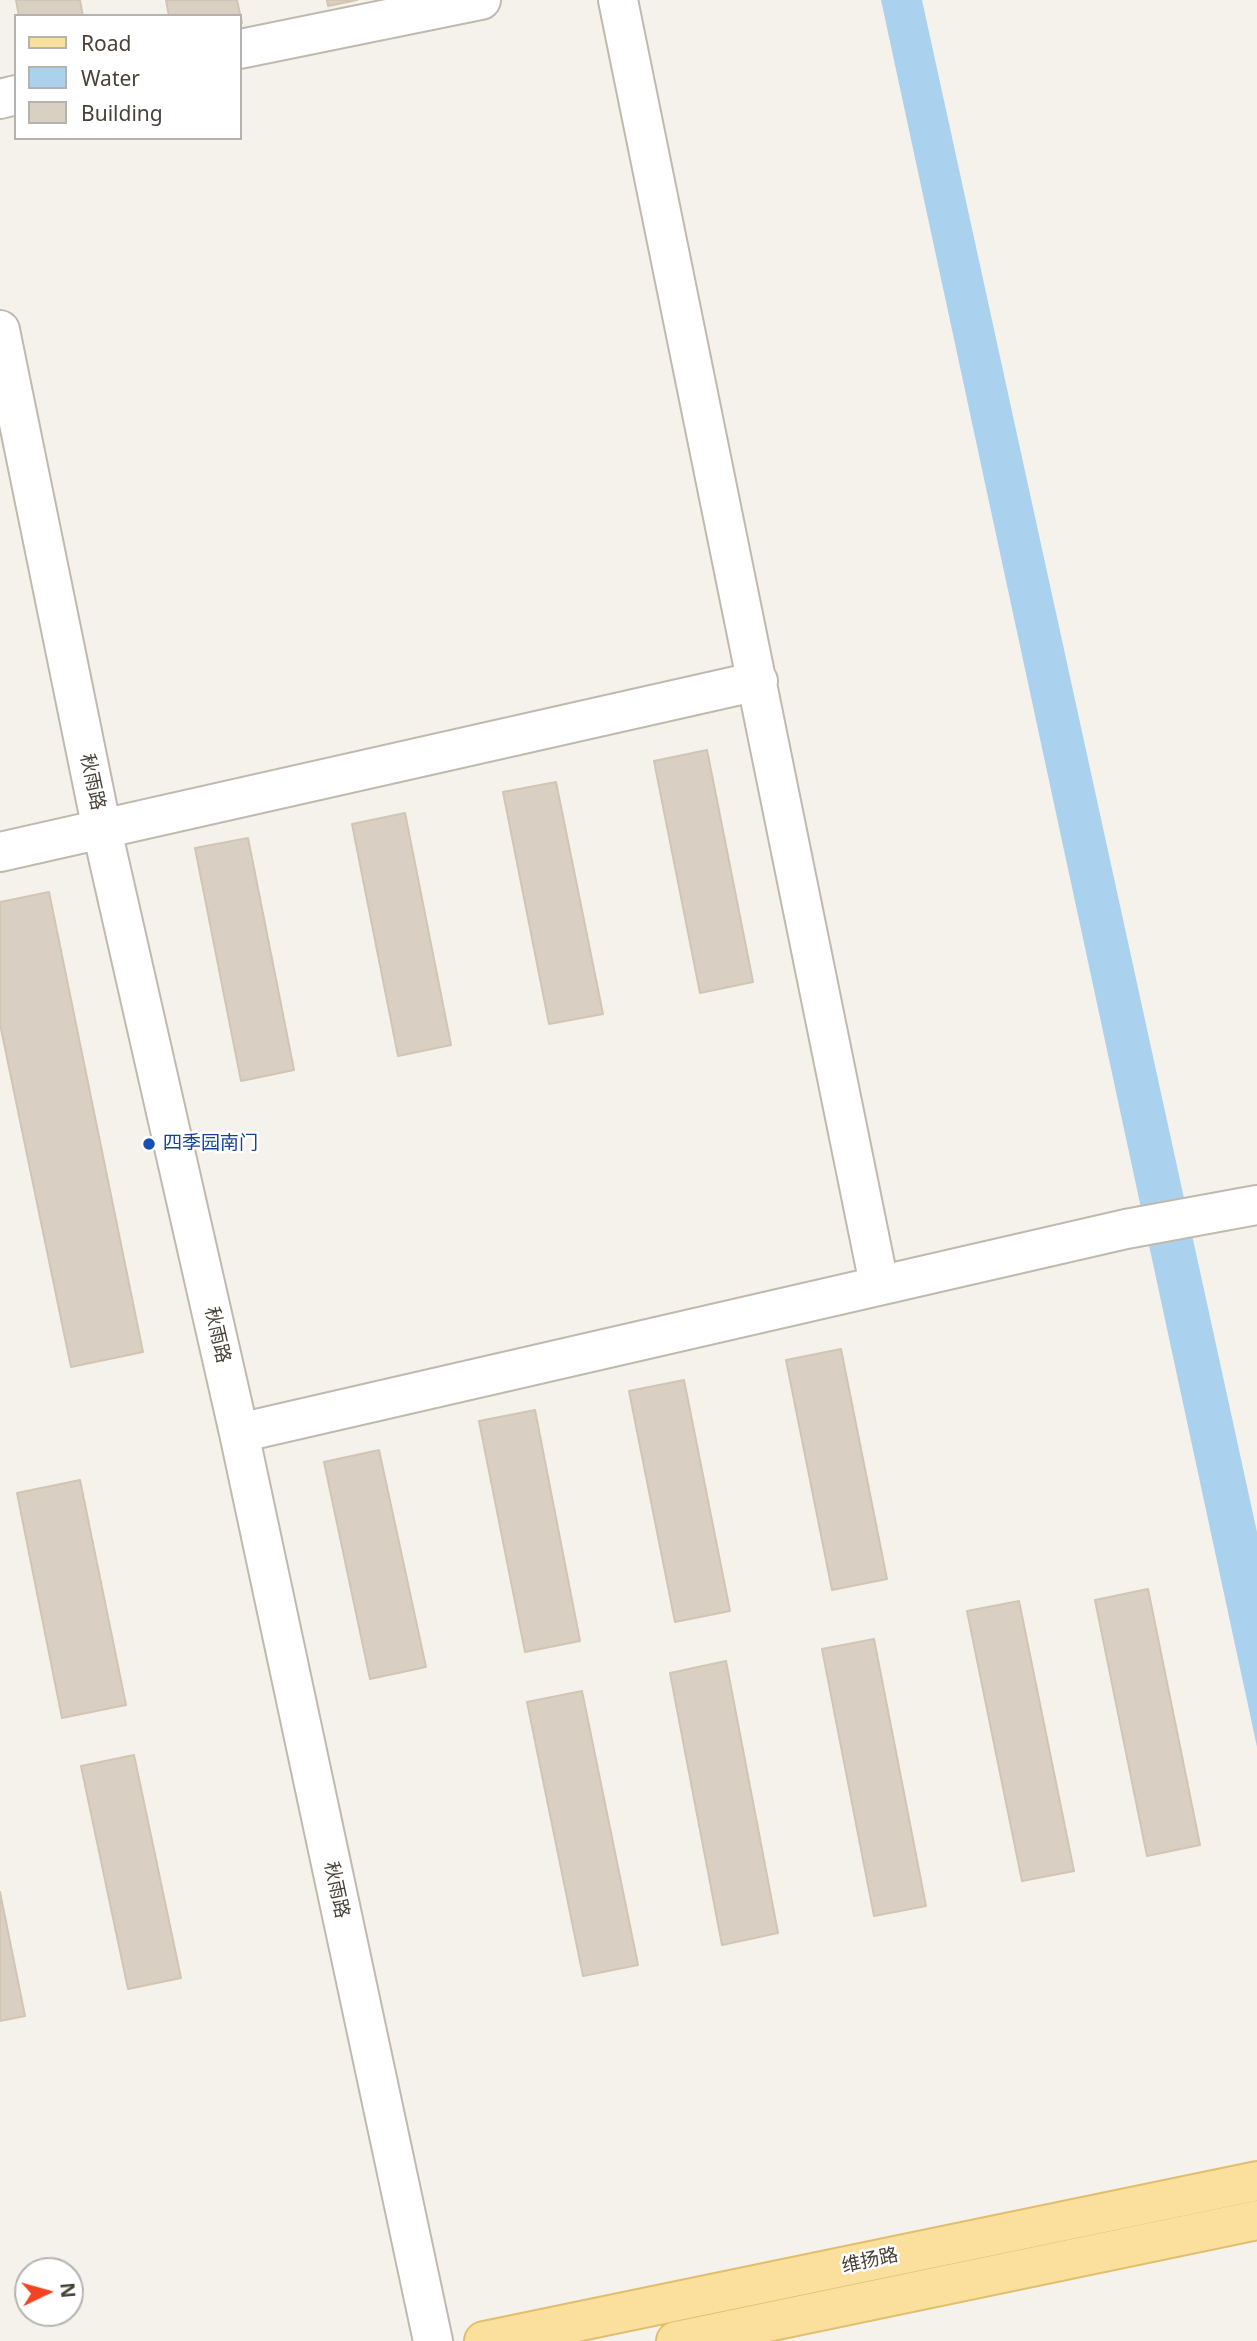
<!DOCTYPE html>
<html>
<head>
<meta charset="utf-8">
<style>
  body { margin:0 }
  #map { position:relative; width:1257px; height:2341px; overflow:hidden; background:#f5f2eb; font-family:"Noto Sans",sans-serif }
  canvas { display:block }
  .legend { position:absolute; left:14px; top:14px; width:228px; height:126px; box-sizing:border-box; background:#fff; border:2px solid #b6b3af; margin:0; padding:9px 12px; list-style:none; font-size:21px; color:#494238 }
  .legend li { display:flex; align-items:center; gap:14px; height:35px }
  .legend b { width:35px; border:2px solid #b6b3af }
  .north { position:absolute; left:14px; top:2257px; width:70px; height:70px; box-sizing:border-box; background:#fff; border:2px solid #b6b3af; border-radius:50%; rotate:85deg; font-size:19px; font-weight:700; line-height:28px; text-align:center; color:#494238 }
  .north::after { content:''; display:block; margin:auto; width:24px; height:32px; background:#f34323; clip-path:polygon(50% 0,100% 100%,50% 72%,0 100%) }
</style>
</head>
<body>
<div id="map">
<canvas width="1257" height="2341"></canvas>
<ul class="legend">
<li><b style="height:9px;background:#fbe09d"></b>Road</li>
<li><b style="height:19px;background:#aad2ef"></b>Water</li>
<li><b style="height:19px;background:#d9d0c3"></b>Building</li>
</ul>
<div class="north">N</div>
</div>
<script>
const c = document.querySelector('canvas').getContext('2d');
c.lineJoin = 'round';
function fillPath(path, color) {
  c.fillStyle = color;
  c.fill(path, 'evenodd');
}
function shape(rows) {
  const path = new Path2D();
  for (const r of rows) {
    path.moveTo(r[0], r[1]);
    for (let i = 2; i < r.length; i += 2) path.lineTo(r[i], r[i + 1]);
  }
  return path;
}
function trace(path, color, width, dash) {
  c.strokeStyle = color;
  c.lineWidth = width;
  c.lineCap = dash ? 'butt' : 'round';
  c.setLineDash(dash || []);
  c.stroke(path);
}
function drawText(font, color, halo, rows, align = 'center') {
  c.font = font + ' "Noto Sans","Noto Sans SC",sans-serif';
  c.lineWidth = 5;
  c.setLineDash([]);
  c.textBaseline = 'middle';
  c.strokeStyle = halo;
  c.fillStyle = color;
  for (const [text, x, y, turn = 0] of rows) {
    c.save();
    c.translate(x, y);
    c.rotate((+turn || 0) * Math.PI / 180);
    c.textAlign = isNaN(turn) ? turn : align;
    if (halo) c.strokeText(text, 0, 0);
    c.fillText(text, 0, 0);
    c.restore();
  }
}
fillPath(shape([
  [881,0,922,0,1257,1532,1257,1747]
]), '#aad2ef');
const building = shape([
  [16,0,80,0,83,16,19,16,16,0],
  [166,0,237,0,242,23,240,16,169,16,166,0],
  [327,0,357,0,328,6,327,0],
  [707,750,753,982,700,993,654,761,707,750],
  [556,782,603,1014,549,1024,503,792,556,782],
  [405,813,451,1045,398,1056,352,824,405,813],
  [248,838,294,1070,241,1081,195,848,248,838],
  [49,892,143,1352,71,1367,0,1024,0,902,49,892],
  [841,1349,887,1579,832,1590,786,1360,841,1349],
  [684,1380,730,1611,675,1622,629,1391,684,1380],
  [535,1410,580,1641,525,1652,479,1421,535,1410],
  [379,1450,426,1667,370,1679,324,1462,379,1450],
  [80,1480,126,1705,62,1718,17,1493,80,1480],
  [1148,1589,1200,1845,1147,1856,1095,1600,1148,1589],
  [1019,1601,1074,1871,1022,1881,967,1611,1019,1601],
  [874,1639,926,1906,874,1916,822,1649,874,1639],
  [726,1661,778,1933,722,1945,670,1673,726,1661],
  [582,1691,638,1965,583,1976,527,1702,582,1691],
  [134,1755,181,1978,128,1989,81,1766,134,1755],
  [0,1892,25,2016,0,2021,0,1892]
]);
fillPath(building, '#d9d0c3');
trace(building, '#d1c5b4', 2);
const minor = shape([
  [618,0,879,1284],
  [240,49,481,0],
  [0,99,16,95],
  [0,330,102,830,239,1433,433,2341],
  [0,852,758,681],
  [239,1433,1126,1229,1257,1205]
]);
const major = shape([
  [484,2341,1257,2181],
  [676,2341,1257,2220]
]);
trace(minor, '#c0b9ad', 42);
trace(major, '#e1be6d', 42);
trace(minor, '#fff', 38);
trace(major, '#fbe09d', 38);
for (const [x, y, r, color] of [
  [149,1144,7,"#1a4fb4"]
]) {
  const dot = new Path2D();
  dot.arc(x, y, r, 0, 2 * Math.PI);
  c.fillStyle = color;
  c.fill(dot);
  trace(dot, '#fff', 2.5);
}
drawText('19px', '#494238', '#fff', [
  ["秋雨路",92,782,78],
  ["秋雨路",217,1335,77],
  ["秋雨路",336,1890,78],
  ["维扬路",870,2261,-12]
]);
drawText('19px', '#164399', '#fff', [
  ["四季园南门",163,1144]
], 'left');
</script>
</body>
</html>
